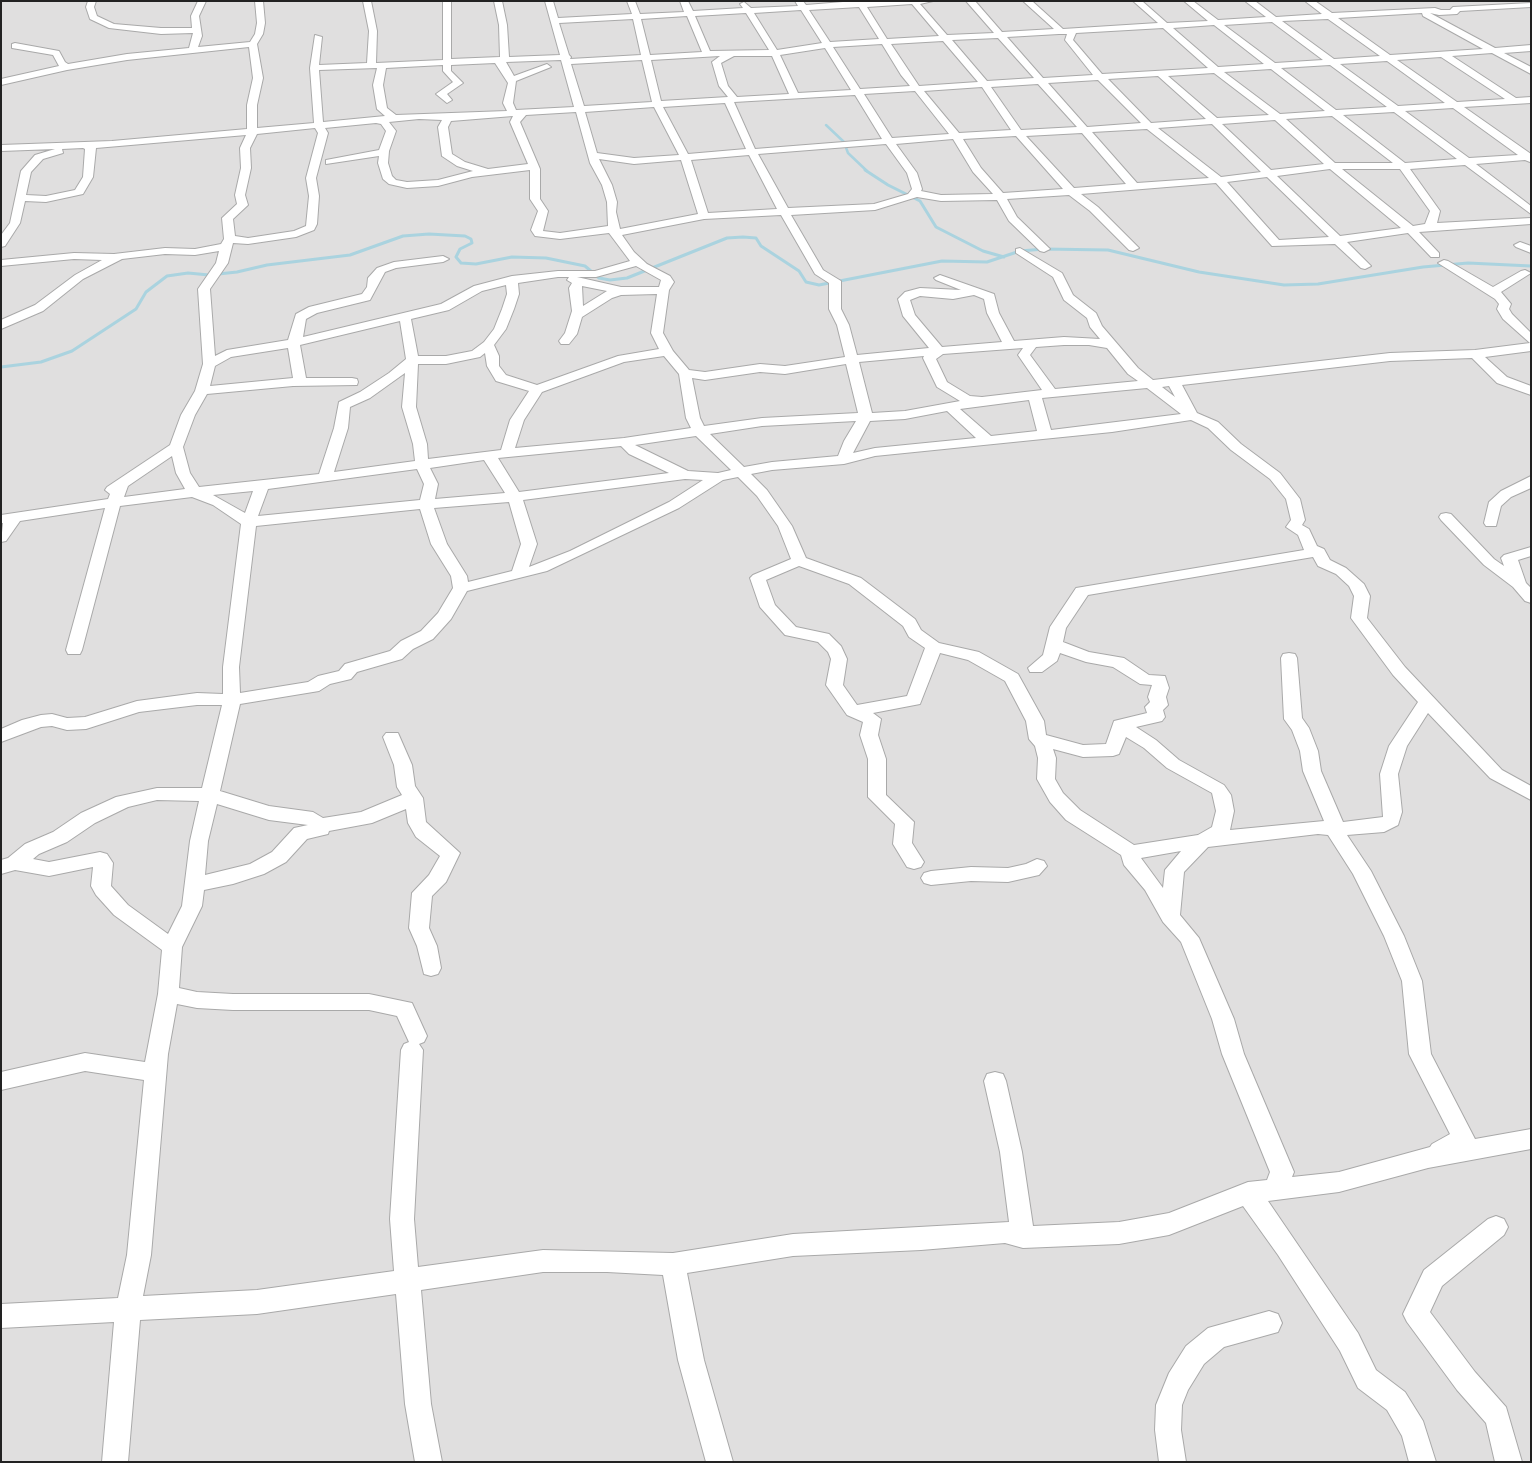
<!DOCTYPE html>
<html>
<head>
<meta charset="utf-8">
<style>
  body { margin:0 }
  #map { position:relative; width:1532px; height:1463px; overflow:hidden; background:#f2efe9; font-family:"DM Sans",sans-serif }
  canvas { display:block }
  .frame { position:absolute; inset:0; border:2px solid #222; pointer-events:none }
</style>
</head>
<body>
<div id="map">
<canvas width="1532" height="1463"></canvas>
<div class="frame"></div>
</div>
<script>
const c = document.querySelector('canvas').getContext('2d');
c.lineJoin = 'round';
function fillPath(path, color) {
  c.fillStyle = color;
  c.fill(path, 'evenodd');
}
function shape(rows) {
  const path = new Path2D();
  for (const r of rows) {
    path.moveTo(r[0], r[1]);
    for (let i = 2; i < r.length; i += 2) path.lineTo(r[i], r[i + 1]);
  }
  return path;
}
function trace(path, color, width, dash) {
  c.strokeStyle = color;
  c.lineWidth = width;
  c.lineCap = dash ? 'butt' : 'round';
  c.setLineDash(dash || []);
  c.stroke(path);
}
fillPath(shape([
  [1,1,1531,1,1531,1462,1,1462]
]), '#e0dfdf');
trace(shape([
  [826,125,844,142,848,153,867,171]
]), '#aad3df', 2.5);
trace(shape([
  [865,170,888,185,920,201,936,227,983,251,1004,257],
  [1,367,41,362,72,351,136,309,146,292,167,276,188,273,209,275,237,272,267,265,350,255,403,236,429,234,465,236,471,239,472,243,460,249,456,257,461,263,476,264,512,257,546,258,585,266,599,278,610,280,627,278,727,238,743,237,756,238,761,246,799,271,806,282,819,285,942,261,987,262,1020,251,1044,249,1108,250,1199,272,1284,285,1318,284,1423,267,1468,263,1531,266]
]), '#aad3df', 3);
const minor = shape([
  [88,1,96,1,94,7,97,16,114,24,161,28,192,28,191,16,198,1,206,1,199,16,202,36,198,47,250,42,255,34,257,23,255,1,263,1,265,23,263,34,257,44,263,78,257,105,257,128,314,123,310,68,315,35,322,37,319,65,367,63,369,31,363,1,371,1,377,31,376,63,443,60,443,1,451,1,451,59,500,57,499,25,494,1,502,1,507,25,509,57,560,55,545,1,553,1,558,18,632,14,627,1,635,1,640,14,684,12,680,1,688,1,693,11,743,8,740,4,744,2,751,8,798,6,795,1,803,1,806,5,855,1,933,1,920,4,947,35,994,33,966,1,975,1,1002,32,1054,29,1023,1,1032,1,1063,29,1158,23,1133,1,1142,1,1167,23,1208,21,1184,1,1193,1,1218,20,1266,17,1245,1,1255,1,1276,17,1322,14,1305,1,1315,1,1332,13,1435,8,1441,10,1450,10,1453,7,1531,3,1531,7,1460,11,1457,14,1439,15,1430,13,1495,48,1531,45,1531,51,1504,53,1531,67,1531,74,1492,53,1452,56,1516,98,1531,97,1531,103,1464,107,1531,154,1530,162,1525,160,1476,164,1531,206,1531,214,1465,165,1410,169,1440,211,1437,223,1531,218,1531,224,1419,232,1439,253,1439,257,1431,257,1408,233,1347,242,1371,266,1365,269,1361,268,1335,244,1272,246,1216,183,1081,194,1098,207,1139,248,1133,251,1129,250,1090,211,1069,195,1007,199,1017,217,1050,249,1044,252,1040,251,1009,221,997,200,941,201,917,197,875,210,791,215,823,270,841,281,841,309,849,325,857,355,929,348,903,316,898,299,905,292,920,288,961,290,936,280,934,278,940,275,994,294,999,313,1014,341,1064,337,1100,339,1090,327,1087,318,1064,300,1053,277,1016,253,1016,249,1020,248,1062,273,1073,295,1096,313,1102,326,1138,368,1153,380,1390,353,1475,350,1530,343,1503,319,1497,309,1499,304,1495,299,1438,263,1444,260,1448,261,1493,287,1521,271,1525,270,1531,273,1501,292,1511,304,1509,309,1512,314,1531,333,1531,351,1485,357,1507,377,1531,386,1531,395,1497,383,1472,358,1390,361,1182,385,1197,413,1218,422,1241,444,1280,473,1300,499,1305,520,1302,525,1309,529,1317,546,1324,549,1330,560,1346,568,1364,584,1370,596,1367,618,1405,667,1502,770,1531,786,1531,800,1490,778,1428,713,1407,746,1398,774,1402,812,1398,825,1384,832,1347,835,1371,871,1404,936,1422,981,1431,1054,1475,1139,1531,1129,1531,1149,1428,1168,1339,1192,1268,1201,1358,1333,1376,1370,1405,1392,1423,1421,1436,1462,1409,1462,1402,1436,1387,1410,1358,1388,1340,1351,1278,1255,1243,1206,1169,1235,1119,1244,1023,1248,1005,1243,921,1250,793,1256,687,1273,704,1360,733,1462,706,1462,678,1360,663,1275,607,1272,543,1272,421,1290,431,1404,442,1462,415,1462,405,1404,396,1294,257,1314,140,1320,128,1462,102,1462,114,1322,1,1328,1,1304,118,1298,127,1255,144,1080,85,1071,1,1090,1,1072,85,1053,145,1062,158,994,162,950,114,915,96,895,91,886,93,867,49,876,15,870,1,874,1,860,8,858,25,844,53,832,81,813,116,797,157,788,202,788,222,705,197,705,139,712,86,729,67,730,52,726,41,727,1,742,1,729,22,720,41,715,52,714,67,718,85,717,137,701,197,693,223,694,223,667,241,524,213,505,192,497,120,506,82,650,80,654,68,654,66,650,105,508,20,521,6,541,1,542,3,523,1,523,1,515,108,499,110,494,105,490,107,487,170,445,181,415,195,391,203,364,198,289,216,263,219,251,195,255,165,254,122,259,83,279,43,311,1,329,1,320,35,305,75,275,102,260,74,259,1,266,1,260,74,253,114,254,165,248,195,249,221,244,224,239,222,218,237,204,235,195,241,168,240,148,246,135,96,148,93,177,83,194,46,202,25,201,20,223,5,246,1,247,1,235,10,223,21,171,35,155,55,149,1,151,1,145,112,141,247,129,247,105,253,78,249,47,127,60,67,70,1,85,1,79,59,66,53,55,12,48,12,44,15,43,59,51,65,62,68,64,127,54,189,48,193,33,161,34,109,28,90,19,86,7,88,1],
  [912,4,939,36,887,39,867,7,912,4],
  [859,7,879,39,830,42,809,10,859,7],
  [801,10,822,43,777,50,754,13,801,10],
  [746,13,769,50,710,51,695,16,746,13],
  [1422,13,1423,16,1483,49,1390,55,1338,18,1422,13],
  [687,16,702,52,650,55,641,19,687,16],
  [633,19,641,55,570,59,571,57,569,55,559,23,633,19],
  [1328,19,1380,56,1334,59,1282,21,1328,19],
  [1272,22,1323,60,1275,63,1224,25,1272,22],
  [1214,25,1264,64,1218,67,1173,28,1214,25],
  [1163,28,1208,68,1102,74,1073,40,1076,33,1163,28],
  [1059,34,1067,34,1065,40,1093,75,1043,78,1007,37,1059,34],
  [998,38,1034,78,987,81,952,40,998,38],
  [943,41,978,82,919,86,891,44,943,41],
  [882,44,901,75,910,86,860,89,833,47,882,44],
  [825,48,851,90,798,93,780,55,825,48],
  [720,56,712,62,719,86,728,97,661,101,651,60,720,56],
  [734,56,772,56,789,94,737,97,728,86,721,63,734,56],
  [1441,57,1505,99,1457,102,1397,60,1441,57],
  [561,60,574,107,516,110,513,103,516,81,551,67,547,64,514,76,506,62,561,60],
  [642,60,652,102,584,106,571,64,642,60],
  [1387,61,1445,103,1398,106,1340,64,1387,61],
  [495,63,508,83,503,103,507,111,396,115,387,108,383,85,386,68,443,65,443,71,453,82,436,94,447,103,452,100,447,94,463,83,451,71,451,65,495,63],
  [1330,65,1387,107,1336,110,1281,68,1330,65],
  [377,68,373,85,377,109,385,116,323,122,319,70,377,68],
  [1271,69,1325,111,1280,114,1224,72,1271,69],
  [1214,73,1269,115,1217,118,1168,76,1214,73],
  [1158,76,1206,119,1151,123,1108,79,1158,76],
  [1098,80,1141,123,1087,127,1048,83,1098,80],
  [1038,84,1077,127,1021,130,991,87,1038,84],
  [982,87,1011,130,959,133,924,91,982,87],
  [915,91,949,134,892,138,864,94,915,91],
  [855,95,882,139,755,149,734,102,855,95],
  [725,103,746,149,688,154,663,107,725,103],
  [654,107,679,155,634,158,597,153,585,112,654,107],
  [1453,108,1518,155,1469,158,1405,111,1453,108],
  [576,112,590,163,602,185,607,202,608,226,560,233,543,231,548,211,540,199,540,169,520,122,526,115,576,112],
  [1394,112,1457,159,1405,163,1343,115,1394,112],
  [513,116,510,122,528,164,488,169,465,162,452,154,448,127,451,121,513,116],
  [1332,116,1393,163,1335,163,1286,119,1332,116],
  [419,119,442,120,438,127,442,156,457,166,473,171,438,180,407,182,396,180,392,176,388,163,389,151,396,131,389,122,419,119],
  [1275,120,1324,164,1271,170,1222,124,1275,120],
  [376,123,381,124,386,131,379,150,326,160,326,164,379,156,378,163,383,179,389,184,407,188,438,186,472,177,530,170,530,199,538,211,531,230,535,236,560,239,609,233,630,261,595,271,558,271,512,276,474,286,441,304,303,337,306,319,317,313,370,300,385,272,396,268,443,262,449,259,443,256,394,262,377,268,368,278,367,287,362,294,309,307,296,314,288,340,227,350,215,356,210,289,228,263,233,243,248,244,296,237,314,230,317,224,319,196,316,178,328,133,325,128,376,123],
  [1212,124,1261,172,1221,177,1158,128,1212,124],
  [315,128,318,133,306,178,309,196,306,226,294,231,248,238,235,236,233,219,248,205,245,195,251,168,250,148,257,134,315,128],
  [1147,129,1209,178,1137,183,1092,132,1147,129],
  [1082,133,1126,184,1074,188,1026,136,1082,133],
  [1016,136,1063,189,1003,193,981,168,963,139,1016,136],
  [953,139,973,172,993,194,941,195,921,191,922,189,917,173,896,144,953,139],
  [886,144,907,173,912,189,908,194,874,204,788,208,758,154,886,144],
  [83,148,85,149,83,177,75,190,46,196,26,195,31,172,43,159,63,153,62,149,83,148],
  [749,155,777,209,708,213,691,160,749,155],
  [599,159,634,164,681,160,698,214,620,229,616,212,617,202,612,185,599,159],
  [1330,169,1401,228,1340,236,1277,176,1330,169],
  [1342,169,1400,169,1430,211,1425,224,1413,226,1342,169],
  [1267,177,1329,237,1279,240,1227,182,1267,177],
  [781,215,815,274,829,283,829,309,837,325,845,357,785,366,760,364,705,372,689,370,673,351,663,333,669,290,674,282,670,276,647,264,634,252,622,235,704,219,781,215],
  [636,266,661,280,659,287,621,287,577,277,596,277,636,266],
  [558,277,569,277,567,280,572,283,569,288,572,311,565,333,559,341,561,344,569,344,577,334,582,317,612,298,621,295,657,294,651,333,659,349,618,356,537,385,506,375,499,366,499,356,494,345,506,329,514,309,519,294,518,283,558,277],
  [506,285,507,294,502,309,494,329,484,342,472,351,446,356,418,356,411,319,449,310,482,291,506,285],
  [582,286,607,291,583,306,582,286],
  [974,295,984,299,987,313,1002,342,942,347,915,315,910,300,920,296,953,299,974,295],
  [400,321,406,359,389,373,360,392,339,402,334,428,319,474,199,487,190,473,183,447,195,415,207,394,293,386,357,385,358,382,357,379,352,378,306,378,300,345,400,321],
  [1064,345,1089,345,1107,348,1128,374,1138,381,1055,389,1030,355,1036,347,1064,345],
  [288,348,293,378,210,386,215,366,231,357,288,348],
  [1023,348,1018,355,1042,390,982,397,970,396,947,382,936,359,943,354,1023,348],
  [485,353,487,366,496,381,529,391,510,420,501,450,428,459,427,444,416,407,418,364,446,364,480,357,485,353],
  [664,356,679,374,686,418,691,428,624,438,515,448,524,420,542,392,624,362,664,356],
  [924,356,923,358,937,387,960,401,905,411,872,413,859,362,924,356],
  [846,364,858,413,762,418,704,426,700,418,692,378,705,380,760,372,785,374,846,364],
  [405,373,402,407,413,444,415,461,334,472,348,428,350,407,370,398,405,373],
  [1169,386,1175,397,1162,387,1169,386],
  [1147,388,1181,414,1051,430,1042,398,1147,388],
  [1029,400,1037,431,991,436,960,409,1029,400],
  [947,411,976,438,875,448,853,453,870,421,905,419,947,411],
  [1191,420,1208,428,1231,450,1270,479,1286,499,1291,520,1286,527,1298,535,1304,550,1076,588,1050,627,1043,655,1028,668,1030,672,1042,672,1057,661,1060,653,1086,662,1113,667,1140,684,1152,685,1148,697,1150,702,1145,707,1147,713,1114,721,1106,744,1083,745,1046,735,1044,721,1018,674,979,652,939,643,921,630,915,619,861,578,806,558,792,526,767,490,751,474,772,470,844,464,875,456,1112,432,1191,420],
  [856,421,844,441,838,456,772,462,744,467,710,434,762,426,856,421],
  [696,436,731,470,718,473,688,471,635,445,696,436],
  [621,446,629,454,669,473,519,492,498,458,621,446],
  [172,456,176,473,185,489,124,497,128,486,172,456],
  [484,460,505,493,435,499,438,484,430,468,484,460],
  [417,469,424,484,420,500,258,516,268,489,417,469],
  [738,477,757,496,778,526,791,559,753,575,750,578,760,607,785,635,818,642,828,652,831,659,826,685,847,715,863,722,860,735,868,759,868,797,895,824,893,844,907,867,914,869,921,867,924,862,912,843,914,822,886,795,886,759,878,735,881,719,873,713,920,704,940,653,968,660,1005,681,1026,721,1029,739,1035,746,1038,758,1037,779,1050,802,1066,820,1121,855,1124,865,1145,890,1163,922,1181,942,1212,1019,1222,1054,1270,1172,1267,1180,1248,1182,1169,1213,1119,1222,1033,1226,1022,1152,1006,1081,1003,1074,995,1072,987,1074,984,1081,1000,1152,1009,1222,793,1234,673,1253,543,1250,418,1267,414,1219,423,1050,419,1044,424,1042,427,1036,412,1003,369,994,233,994,197,992,179,988,182,947,202,906,204,890,233,884,264,874,286,862,307,839,328,834,329,831,372,823,406,809,408,823,416,837,440,856,429,875,412,893,409,928,417,946,424,974,431,976,438,974,441,968,437,946,429,928,432,896,446,882,460,853,426,822,423,798,415,786,412,765,398,733,386,733,383,737,394,765,397,787,402,795,361,812,323,818,313,812,269,806,220,791,240,704,319,691,330,684,351,679,357,672,402,659,413,649,433,639,451,619,467,591,547,571,679,508,723,480,738,477],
  [685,479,703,480,669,502,570,551,529,567,537,544,523,500,685,479],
  [253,491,245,513,213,495,253,491],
  [509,502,521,544,512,571,468,582,467,576,447,544,434,508,509,502],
  [420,509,431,544,451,576,453,588,438,613,421,631,401,641,390,651,345,664,339,671,318,676,308,682,240,693,239,667,256,526,420,509],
  [1313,557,1318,566,1336,574,1349,586,1354,596,1351,618,1393,675,1418,702,1389,746,1380,774,1383,817,1343,822,1321,771,1318,751,1309,728,1302,718,1297,658,1295,654,1289,653,1283,654,1281,658,1284,719,1292,730,1300,751,1303,771,1324,821,1230,830,1234,811,1231,795,1224,785,1179,760,1156,740,1136,727,1162,721,1165,717,1163,710,1168,705,1166,697,1169,688,1165,676,1149,675,1124,658,1089,652,1063,642,1066,628,1088,595,1313,557],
  [799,566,849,584,903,626,909,637,925,648,907,696,857,705,843,685,847,659,841,646,829,634,796,627,775,605,766,580,799,566],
  [1126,737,1144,748,1167,768,1212,793,1216,811,1212,827,1198,835,1134,845,1080,810,1063,793,1055,779,1056,758,1053,749,1083,757,1113,756,1119,754,1126,737],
  [157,800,199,801,190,841,182,906,168,934,128,905,111,886,113,863,107,854,100,852,49,862,33,859,39,854,67,842,95,823,128,807,157,800],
  [217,804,269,820,308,825,294,828,272,852,250,864,205,875,208,841,217,804],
  [1318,834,1328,835,1353,874,1384,936,1402,981,1409,1054,1450,1134,1432,1144,1430,1147,1339,1172,1292,1177,1294,1172,1244,1054,1234,1019,1199,938,1180,915,1184,872,1208,847,1318,834],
  [1181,851,1165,870,1163,888,1141,858,1181,851],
  [177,1004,197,1008,233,1010,369,1010,397,1016,409,1042,404,1044,401,1050,390,1219,394,1271,257,1290,143,1296,151,1255,168,1054,177,1004],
  [1520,242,1531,246,1531,253,1516,247,1514,245,1520,242],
  [1531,476,1531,488,1511,497,1501,506,1496,526,1486,526,1484,523,1489,502,1501,491,1531,476],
  [1446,513,1451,514,1494,559,1504,566,1501,558,1504,555,1531,547,1531,556,1518,560,1526,583,1531,588,1531,603,1525,601,1513,587,1484,565,1441,520,1439,517,1441,514,1446,513],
  [1037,859,1044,861,1047,866,1039,875,1008,882,971,881,931,885,924,883,921,878,924,873,931,871,971,867,1008,868,1026,864,1037,859],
  [1496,1216,1504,1219,1508,1227,1504,1235,1442,1286,1430,1312,1475,1372,1506,1407,1522,1462,1495,1462,1486,1423,1457,1390,1407,1322,1403,1314,1424,1270,1488,1219,1496,1216],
  [1269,1311,1278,1314,1282,1323,1278,1332,1224,1347,1204,1364,1188,1390,1182,1405,1181,1430,1186,1462,1159,1462,1155,1430,1156,1405,1169,1373,1186,1346,1208,1328,1269,1311]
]);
trace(minor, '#a9a9a9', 2);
fillPath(minor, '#fff');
</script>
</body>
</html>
